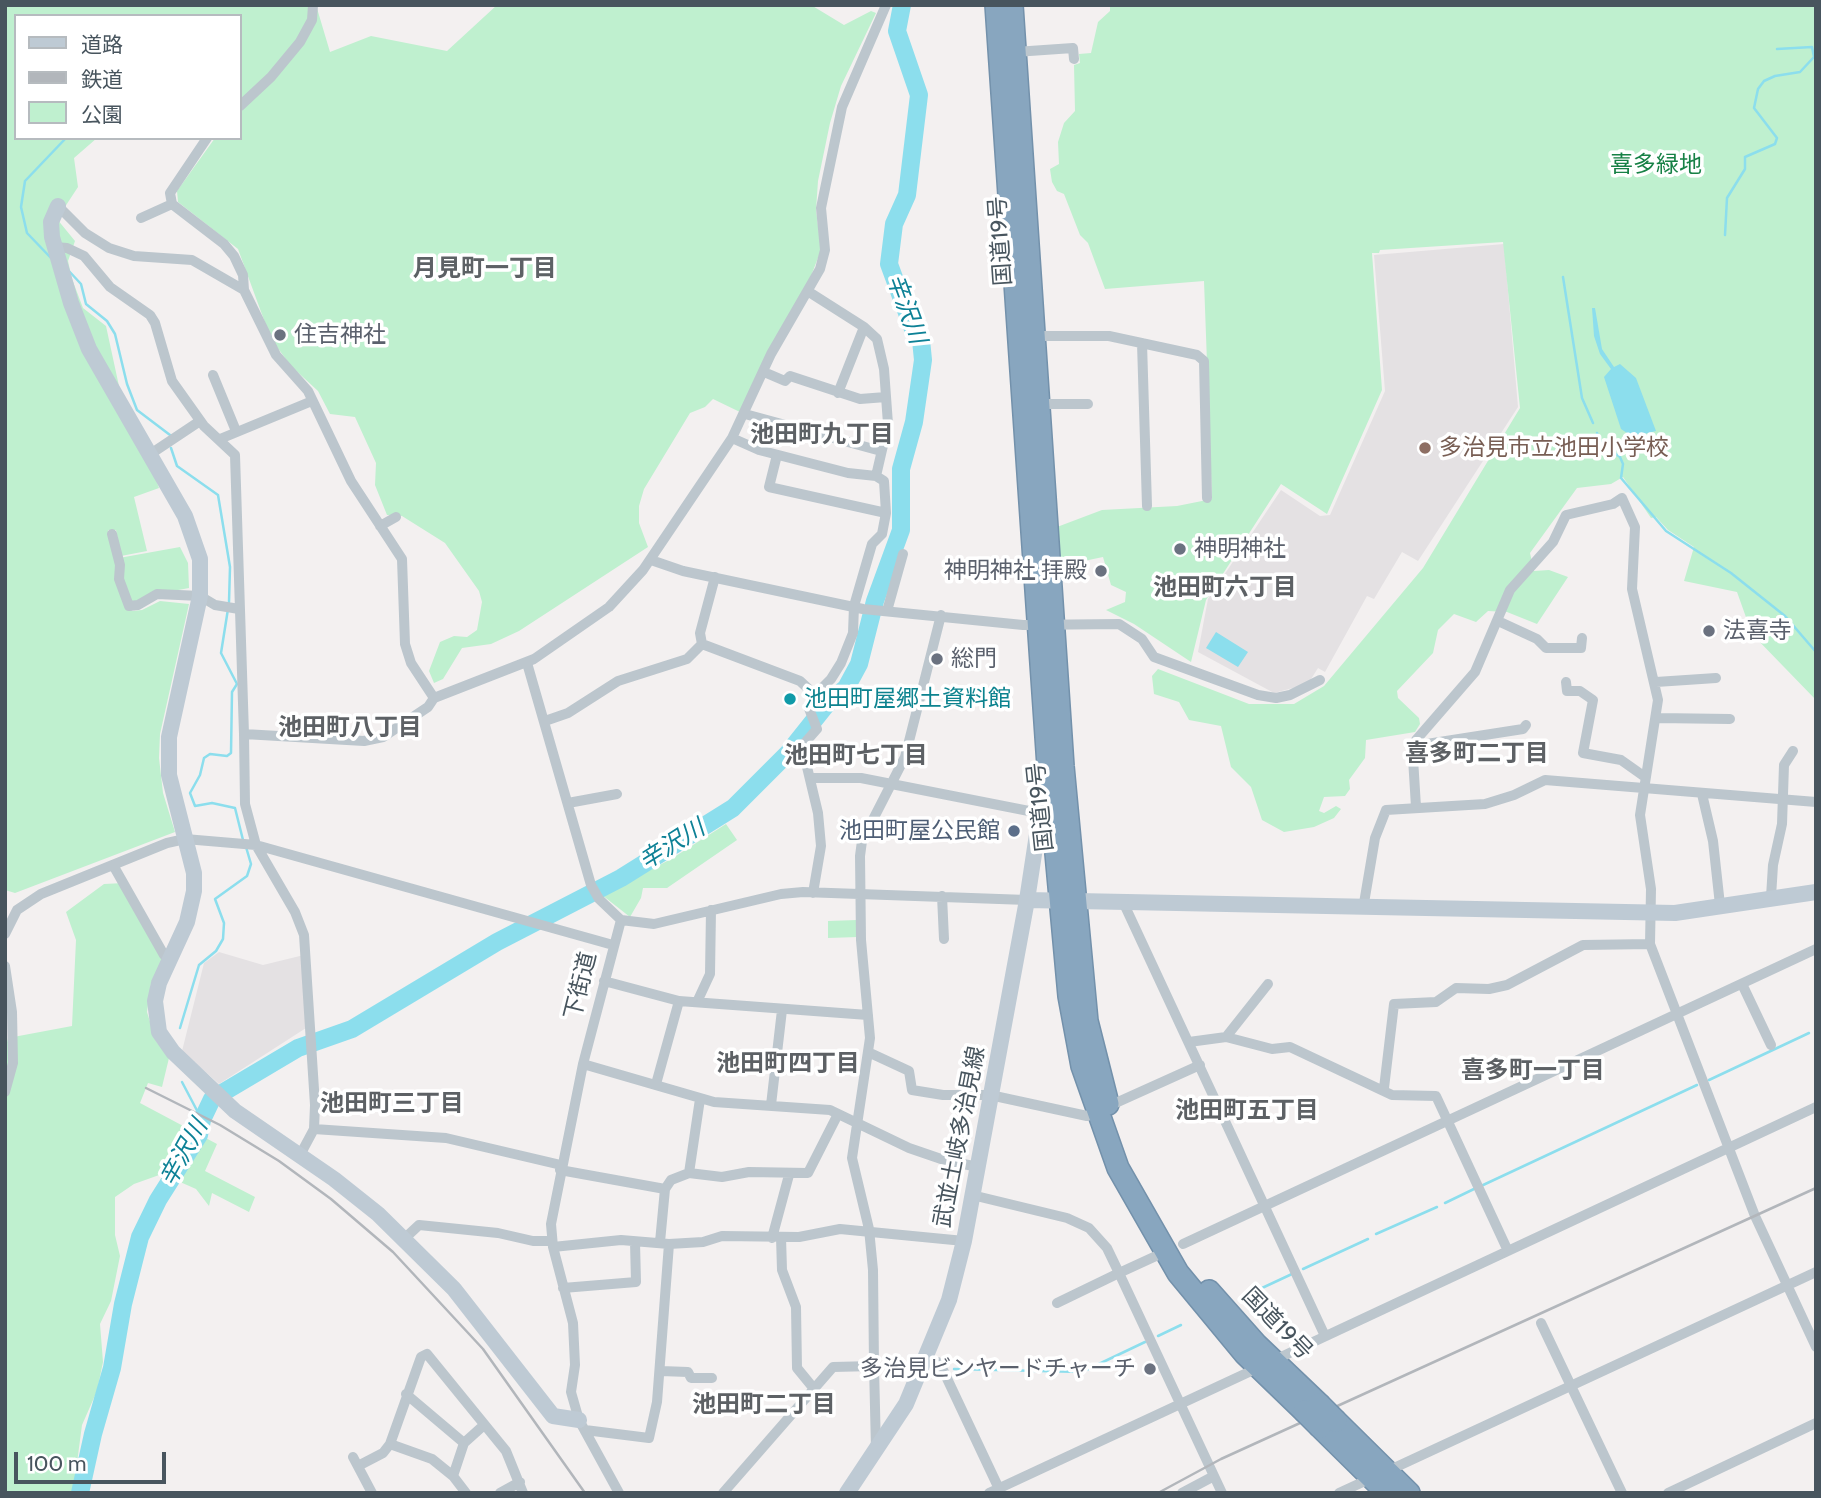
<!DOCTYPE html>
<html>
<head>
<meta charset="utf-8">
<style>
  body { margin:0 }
  #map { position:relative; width:1821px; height:1498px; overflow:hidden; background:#f3f0f0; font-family:Cabin,"Noto Sans JP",sans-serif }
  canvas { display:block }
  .frame { position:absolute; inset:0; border:7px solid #48555e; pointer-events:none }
  .legend { position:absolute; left:14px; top:14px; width:228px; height:126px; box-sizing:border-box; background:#fff; border:2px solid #b6bbbf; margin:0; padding:9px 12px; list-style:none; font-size:21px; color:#48555e }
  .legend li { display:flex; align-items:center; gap:14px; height:35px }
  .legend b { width:35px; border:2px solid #b6bbbf }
  .scale { position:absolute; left:14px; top:1452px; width:152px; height:32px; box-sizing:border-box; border:4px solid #48555e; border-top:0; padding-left:9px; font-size:21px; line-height:24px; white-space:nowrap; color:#48555e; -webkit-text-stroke:5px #fff; paint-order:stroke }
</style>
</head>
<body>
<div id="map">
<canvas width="1821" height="1498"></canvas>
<div class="frame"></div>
<ul class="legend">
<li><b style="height:9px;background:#becad4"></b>道路</li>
<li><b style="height:9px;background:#b2b6bb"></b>鉄道</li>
<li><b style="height:19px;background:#bff0cf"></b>公園</li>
</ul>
<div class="scale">100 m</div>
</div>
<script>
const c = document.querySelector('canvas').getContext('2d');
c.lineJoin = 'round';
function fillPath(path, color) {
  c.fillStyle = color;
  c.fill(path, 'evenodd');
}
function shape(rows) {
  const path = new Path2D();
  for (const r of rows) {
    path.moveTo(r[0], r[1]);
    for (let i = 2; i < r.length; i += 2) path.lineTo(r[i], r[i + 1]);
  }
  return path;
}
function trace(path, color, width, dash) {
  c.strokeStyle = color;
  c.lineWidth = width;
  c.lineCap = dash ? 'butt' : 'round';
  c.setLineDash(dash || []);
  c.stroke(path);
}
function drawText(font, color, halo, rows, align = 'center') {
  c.font = font + ' Cabin,"Noto Sans JP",sans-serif';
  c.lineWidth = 7;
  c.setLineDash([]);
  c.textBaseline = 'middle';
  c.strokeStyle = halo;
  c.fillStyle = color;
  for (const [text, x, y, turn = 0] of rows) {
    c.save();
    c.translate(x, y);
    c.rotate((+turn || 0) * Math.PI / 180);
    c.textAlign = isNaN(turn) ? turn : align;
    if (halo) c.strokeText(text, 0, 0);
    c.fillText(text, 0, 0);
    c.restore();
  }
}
fillPath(shape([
  [1504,244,1518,407,1418,561,1402,552,1374,599,1367,596,1325,672,1318,668,1308,684,1274,693,1198,652,1208,599,1281,490,1320,516,1330,515,1385,391,1374,255],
  [219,952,263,965,304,955,306,1028,219,1084,182,1051,204,963]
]), '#e4e1e3');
fillPath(shape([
  [5,5,316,5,330,52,371,36,447,51,497,5,811,5,844,25,871,11,876,13,841,86,830,123,818,181,816,210,821,250,806,289,742,413,713,399,705,407,690,413,644,489,639,506,639,523,648,547,519,631,491,644,462,648,443,679,434,683,429,671,440,642,454,636,467,637,477,630,482,602,479,591,445,543,402,516,387,515,375,485,376,463,355,417,330,414,318,391,291,366,271,339,238,249,178,202,177,191,215,138,240,138,240,16,16,16,16,138,97,138,74,158,78,187,57,219,75,241,68,261,72,279,83,308,106,326,122,400,136,422,159,488,134,497,147,551,121,556,116,530,108,530,117,568,132,611,142,610,160,601,189,604,160,734,159,758,163,793,175,832,15,893,5,890],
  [1110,5,1816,5,1816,700,1752,634,1737,592,1684,581,1694,547,1668,530,1656,517,1651,518,1623,477,1611,484,1577,488,1530,553,1534,571,1549,570,1568,577,1537,624,1507,612,1488,611,1476,622,1454,614,1438,630,1433,653,1397,691,1398,698,1419,718,1420,724,1415,732,1366,740,1365,758,1349,780,1350,789,1345,796,1324,797,1319,811,1324,813,1336,806,1341,809,1334,818,1314,827,1284,832,1262,820,1251,787,1231,767,1221,726,1189,720,1179,702,1154,694,1152,676,1158,669,1249,704,1294,704,1324,686,1423,568,1520,408,1503,242,1380,250,1379,253,1372,253,1382,390,1327,514,1281,484,1206,600,1191,662,1134,624,1106,610,1125,602,1126,592,1111,585,1103,557,1060,566,1057,527,1102,510,1177,506,1212,499,1204,281,1105,289,1088,243,1080,235,1064,194,1057,191,1052,182,1050,169,1059,164,1058,142,1064,123,1075,111,1074,65,1080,63,1079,54,1091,53,1098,22,1110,11],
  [180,547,188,563,189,588,157,594,129,606,119,558],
  [726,824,737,840,667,888,643,888,641,898,630,917,602,895,671,859],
  [124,883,164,955,151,983,147,1012,156,1041,169,1058,162,1087,148,1083,140,1103,217,1144,205,1171,255,1197,249,1212,212,1193,209,1206,196,1189,162,1174,134,1184,115,1197,115,1235,120,1256,111,1301,100,1324,103,1362,97,1391,82,1425,73,1493,5,1493,5,1051,8,1038,72,1026,76,940,66,912,104,884],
  [857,920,858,937,828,938,828,921]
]), '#bff0cf');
fillPath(shape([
  [1592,308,1595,308,1602,349,1614,367,1620,364,1636,378,1656,431,1633,437,1621,429,1604,377,1611,369,1600,354,1594,336],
  [1216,632,1248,652,1238,667,1206,648]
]), '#8cdeed');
trace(shape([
  [1725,235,1727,198,1745,169,1745,157,1775,144,1777,138,1754,108,1758,89,1764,81,1775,76,1800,72,1814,57,1812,47,1777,49],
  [51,258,27,233,21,207,25,181,66,138],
  [68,270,81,284,86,304,107,321,115,334,127,384,137,410,170,435],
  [1563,277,1582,398,1593,423],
  [1597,433,1601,443,1620,457,1623,464,1621,478,1666,531,1731,573,1785,616,1816,652],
  [171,448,177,466,218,495,230,567,229,602],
  [228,609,221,653,237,684,232,692,231,753,227,756,210,754,204,758,200,775,190,793,195,806,212,803,235,808,243,840],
  [180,1028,199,965,216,951,223,939,224,923,215,899,247,876,251,864,246,847],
  [1709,1080,1809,1033],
  [182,1082,202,1120],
  [1481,1186,1697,1085],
  [1445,1203,1474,1189],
  [1376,1234,1437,1207],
  [1303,1269,1368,1239],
  [1247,1295,1292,1274],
  [1158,1336,1181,1325],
  [954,1369,1082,1372,1145,1342]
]), '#8cdeed', 2.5);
trace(shape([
  [80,1493,93,1434,112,1368,123,1304,140,1237,158,1200,199,1135,202,1120,212,1099,298,1048,352,1029,497,942,621,878,733,808,788,753,827,704,846,688,859,664,875,601,901,530,901,469,914,422,923,360,921,340,914,332,889,264,894,224,907,195,919,95,897,31,902,5]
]), '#8cdeed', 18);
const highway = shape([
  [996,5,1048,766,1069,996,1082,1066,1118,1168,1178,1273,1245,1354,1304,1411],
  [1012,5,1063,766,1087,1021,1108,1104],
  [1209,1291,1256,1344,1319,1404],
  [1336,1421,1409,1493],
  [1320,1427,1387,1493]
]);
trace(highway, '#7391ab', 24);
trace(shape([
  [1015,52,1073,48,1074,59],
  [240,106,271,77,300,42,312,20,313,5],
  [207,138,170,193,172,204,224,244,234,256,243,275,244,290,276,355,308,391,351,481,402,559,405,644,411,663,434,698],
  [58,206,85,233,109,248,134,256,192,260,244,290],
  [141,218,172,204],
  [55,247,67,248,84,256,110,287,150,315,155,323,172,381,204,426,235,455,244,734],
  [809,292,864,327],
  [1034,336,1109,336,1197,355,1204,361,1207,498],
  [1142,343,1147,506],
  [764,372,785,381,790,376,860,399,886,397],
  [213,375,236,431],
  [1039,404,1088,404],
  [745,414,881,451],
  [732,438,759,450,848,473,876,476],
  [220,439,312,401],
  [149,455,200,421],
  [777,455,769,487,886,513],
  [380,526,396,517],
  [112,534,120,565,119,579,129,606,138,605,157,594,200,596,215,605,239,609],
  [651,560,683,571,863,609,1023,625,1119,624,1142,639,1154,657,1258,695,1276,698,1290,695,1320,680],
  [887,611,903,554],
  [1498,621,1537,639,1546,648,1581,648,1582,638],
  [702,644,700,633,715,577],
  [527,663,591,885,599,899,621,920],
  [1566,682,1567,691,1580,691,1593,700,1583,753,1621,760,1645,777],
  [1656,682,1716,678],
  [1657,718,1730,719],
  [545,721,568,713,618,681,687,659,702,644,800,681,815,695,831,679,841,663,853,633,854,606,872,544,882,534,886,513,884,481,876,476,888,424,884,369,877,339,864,327,838,393],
  [1414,746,1523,729,1526,725],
  [811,778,861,778,1039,813],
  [1702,794,1713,841,1720,905],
  [568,803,617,794],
  [1416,807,1413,758,1416,740,1475,672,1510,590,1553,542,1566,515,1613,504,1622,498,1635,527,1632,589,1658,700,1640,815,1651,889,1650,944,1755,1216,1816,1347],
  [113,865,164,955,171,959],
  [813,893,821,846,818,813,802,746,817,729,808,706,815,695],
  [942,896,944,939],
  [1771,897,1773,865,1782,824,1784,765,1793,751],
  [1124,904,1325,1336],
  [1363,909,1375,838,1386,810,1485,804,1514,795,1545,780,1816,802],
  [621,920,654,924,781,894,803,892,1027,900],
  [5,934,17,910,41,894,167,843,185,839,256,845,613,945],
  [5,966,12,1012,13,1063,5,1092],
  [604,981,679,1001,868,1015],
  [1742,984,1771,1045],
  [697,1002,710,974,711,910],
  [1226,1037,1268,984],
  [1189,1042,1226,1037,1272,1049,1290,1047,1392,1095,1436,1096,1508,1251],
  [868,1052,909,1071,912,1090,943,1095,990,1095,1087,1116,1096,1113],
  [583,1064,714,1102,830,1110,909,1148,944,1160,978,1167],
  [656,1084,679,1001],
  [1384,1088,1394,1004,1436,1002,1456,988,1489,989,1507,985,1583,945,1650,944],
  [771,1105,782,1010],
  [1109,1106,1200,1065],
  [314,1129,315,1105,304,935,295,912,256,845,245,804,244,734,364,741,383,737,428,707,434,698,534,659,609,607,643,570,732,438,771,354,820,269,825,250,821,208,842,107,886,5],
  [299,1157,314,1129,446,1138,561,1165],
  [560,1170,665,1189],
  [689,1173,700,1099],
  [972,1195,1067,1218,1089,1228,1107,1248,1119,1273,1156,1256],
  [781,1237,782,1270,796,1307,797,1368,815,1390],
  [772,1238,789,1175],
  [404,1239,419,1225,498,1233,533,1241,552,1241],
  [660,1242,665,1189,671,1180,689,1173,722,1177,749,1172,808,1173,838,1114],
  [1183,1244,1816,949],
  [553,1247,621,1240,669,1244,703,1242,722,1236,799,1237,840,1229,964,1241],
  [563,1288,636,1282,635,1242],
  [1057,1303,1119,1273,1222,1493],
  [1541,1323,1622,1493],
  [1281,1357,1816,1107],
  [926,1359,938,1362,943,1370,1001,1493],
  [874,1366,873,1270,869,1229,852,1158,870,1038,861,940,860,856,862,841,905,757,941,615],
  [661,1371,688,1372,691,1378,712,1378],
  [406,1394,464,1443],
  [585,1430,649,1438,657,1402,669,1244],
  [390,1444,432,1459,453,1476,466,1493],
  [353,1457,372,1493],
  [358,1466,383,1453,390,1444,421,1357,427,1354,506,1451,523,1493],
  [1394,1468,1816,1272],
  [453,1476,464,1443,484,1425],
  [500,1493,520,1482],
  [619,1493,579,1420,571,1392,575,1365,573,1323,553,1247,551,1224,583,1064,621,920],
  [723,1493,833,1367,874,1366,876,1449],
  [989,1493,1249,1372],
  [1182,1493,1214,1476],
  [1339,1493,1365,1481],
  [1668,1493,1816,1423]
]), '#bcc6cd', 10);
trace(shape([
  [58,206,51,222,52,237,71,303,89,349,185,516,200,559,200,596,169,737,169,775,194,873,194,891,187,922,159,983,155,1001,159,1032,173,1052,235,1111,334,1179,378,1214,454,1289,553,1416,579,1420],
  [1027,900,1675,913,1816,892],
  [847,1493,906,1404,949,1300,964,1241,1027,900,1045,782]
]), '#becad4', 16);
trace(highway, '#88a6bf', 21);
trace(shape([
  [146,1088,220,1125,279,1161,331,1199,393,1252,483,1349,585,1493],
  [1158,1493,1221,1459,1816,1188]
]), '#b2b6bb', 2.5);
const highwayBridge = shape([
  [1319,1404,1336,1421],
  [1304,1411,1320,1427]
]);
trace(highwayBridge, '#7391ab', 24, []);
trace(highwayBridge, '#88a6bf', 21);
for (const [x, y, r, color] of [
  [280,335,7,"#6b7280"],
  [1425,448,7,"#8d6e63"],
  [1180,549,7,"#6b7280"],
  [1101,571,7,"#6b7280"],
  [1709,631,7,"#6b7280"],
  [937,659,7,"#6b7280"],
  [790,699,7,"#0f9aa8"],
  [1014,831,7,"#5c6f8a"],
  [1150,1369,7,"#6b7280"]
]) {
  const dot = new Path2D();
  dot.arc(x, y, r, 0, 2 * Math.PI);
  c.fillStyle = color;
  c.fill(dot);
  trace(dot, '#fff', 2.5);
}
drawText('23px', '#178146', '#fff', [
  ["喜多緑地",1656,165]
]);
drawText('23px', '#48555e', '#fff', [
  ["国道19号",1001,241,-94],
  ["国道19号",1041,807,-96],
  ["下街道",581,986,-76],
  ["武並土岐多治見線",960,1137,-79],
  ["国道19号",1277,1324,46]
]);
drawText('23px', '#5b616d', '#fff', [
  ["住吉神社",294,335],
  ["神明神社",1194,549],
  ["神明神社 拝殿",1087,571,"right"],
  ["法喜寺",1723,631],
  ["総門",951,659],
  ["多治見ビンヤードチャーチ",1136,1369,"right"]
], 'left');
drawText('23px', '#785e54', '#fff', [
  ["多治見市立池田小学校",1439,448]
], 'left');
drawText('23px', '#0d838f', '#fff', [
  ["池田町屋郷土資料館",804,699]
], 'left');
drawText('23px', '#4e5e75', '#fff', [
  ["池田町屋公民館",1000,831]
], 'right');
drawText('bold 24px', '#5d6165', '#fff', [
  ["月見町一丁目",485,269],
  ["池田町九丁目",822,435],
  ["池田町六丁目",1225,588],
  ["池田町八丁目",350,728],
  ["喜多町二丁目",1477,754],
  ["池田町七丁目",856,756],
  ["池田町四丁目",788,1064],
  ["喜多町一丁目",1533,1071],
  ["池田町三丁目",392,1104],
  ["池田町五丁目",1247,1111],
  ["池田町二丁目",764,1405]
]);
drawText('italic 24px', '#0d8196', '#fff', [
  ["辛沢川",906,309,70],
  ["辛沢川",672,845,-32],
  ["辛沢川",184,1153,-61]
]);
</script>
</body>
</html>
